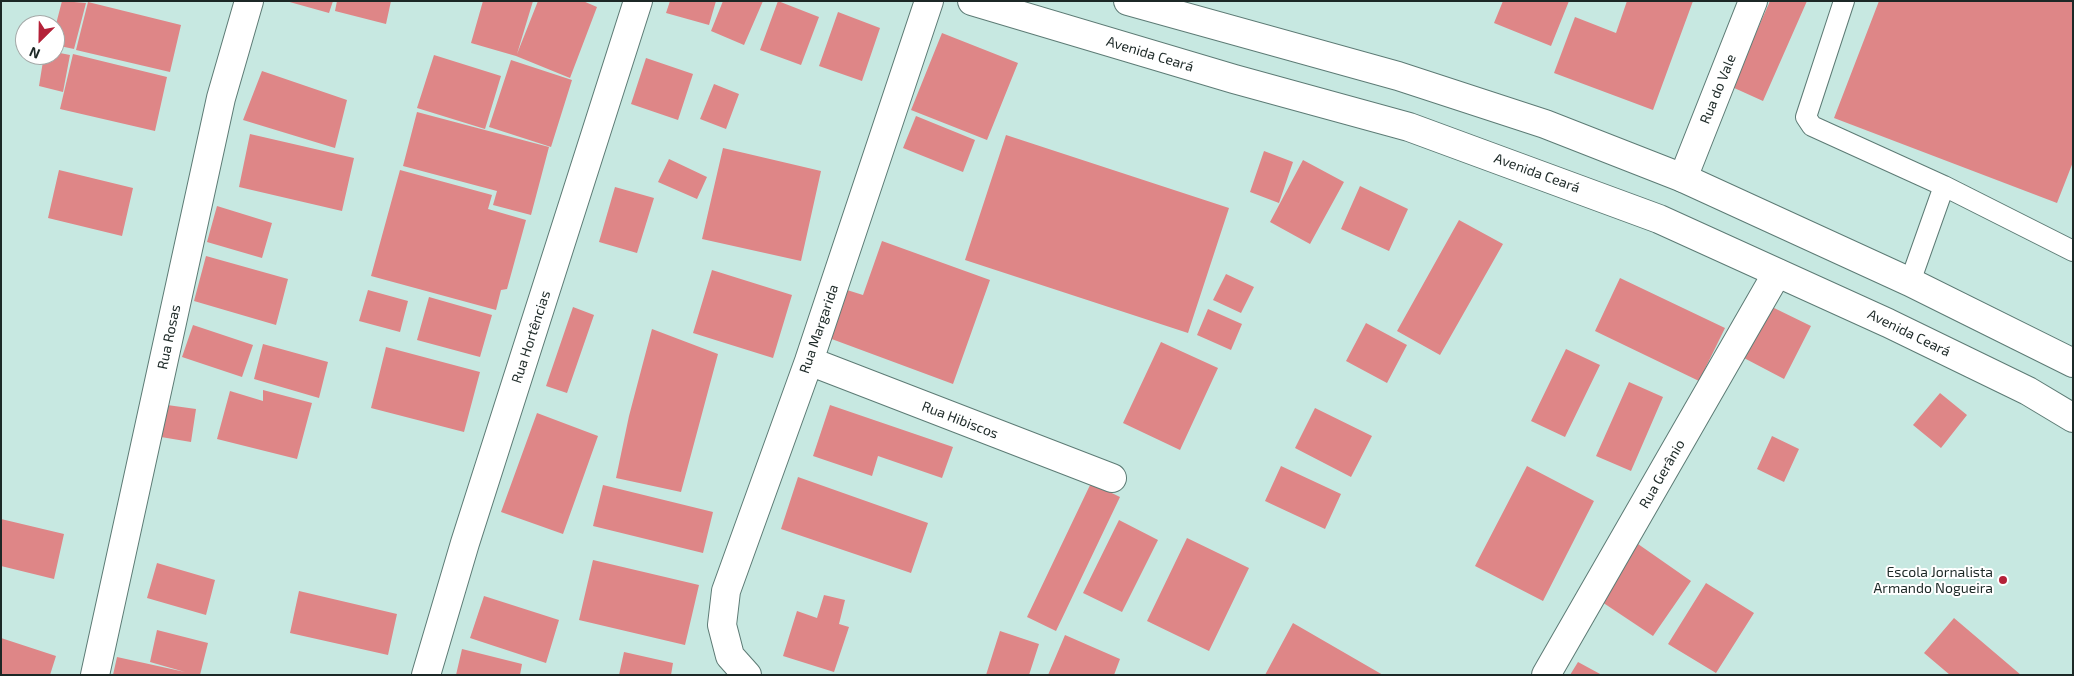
<!DOCTYPE html>
<html>
<head>
<meta charset="utf-8">
<style>
  body { margin:0 }
  #map { position:relative; width:2074px; height:676px; overflow:hidden; background:#c7e8e1; font-family:"Exo 2",sans-serif }
  canvas { display:block }
  .frame { position:absolute; inset:0; border:2px solid #1c2826; pointer-events:none }
  .north { position:absolute; left:15px; top:15px; width:50px; height:50px; box-sizing:border-box; background:#fff; border:1px solid #a4a9a8; border-radius:50%; rotate:203deg; font-size:14px; font-weight:700; line-height:20px; text-align:center; color:#1c2826 }
  .north::after { content:''; display:block; margin:auto; width:18px; height:22px; background:#b42138; clip-path:polygon(50% 0,100% 100%,50% 72%,0 100%) }
</style>
</head>
<body>
<div id="map">
<canvas width="2074" height="676"></canvas>
<div class="frame"></div>
<div class="north">N</div>
</div>
<script>
const c = document.querySelector('canvas').getContext('2d');
c.lineJoin = 'round';
function fillPath(path, color) {
  c.fillStyle = color;
  c.fill(path, 'evenodd');
}
function shape(rows) {
  const path = new Path2D();
  for (const r of rows) {
    path.moveTo(r[0], r[1]);
    for (let i = 2; i < r.length; i += 2) path.lineTo(r[i], r[i + 1]);
  }
  return path;
}
function trace(path, color, width, dash) {
  c.strokeStyle = color;
  c.lineWidth = width;
  c.lineCap = dash ? 'butt' : 'round';
  c.setLineDash(dash || []);
  c.stroke(path);
}
function drawText(font, color, halo, rows, align = 'center') {
  c.font = font + ' "Exo 2",sans-serif';
  c.lineWidth = 4;
  c.setLineDash([]);
  c.textBaseline = 'middle';
  c.strokeStyle = halo;
  c.fillStyle = color;
  for (const [text, x, y, turn = 0] of rows) {
    c.save();
    c.translate(x, y);
    c.rotate((+turn || 0) * Math.PI / 180);
    c.textAlign = isNaN(turn) ? turn : align;
    if (halo) c.strokeText(text, 0, 0);
    c.fillText(text, 0, 0);
    c.restore();
  }
}
fillPath(shape([
  [62,1,86,3,74,49,55,45,55,28],
  [286,1,333,1,329,13],
  [337,1,391,1,386,24,335,11],
  [483,1,533,1,517,54,538,1,583,1,597,7,570,78,516,56,471,43],
  [670,1,716,1,709,25,666,13],
  [723,1,763,1,744,45,711,31],
  [778,1,819,17,801,65,760,50],
  [1503,1,1569,1,1551,46,1494,23],
  [1627,1,1693,1,1653,110,1554,73,1575,17,1616,33],
  [1770,1,1807,1,1763,101,1732,87],
  [1879,1,2073,1,2073,162,2057,203,1834,118],
  [88,2,181,25,170,72,76,50],
  [838,12,880,28,862,81,819,66],
  [942,33,1018,63,987,140,911,110],
  [55,52,70,55,63,92,39,86,44,55,55,55],
  [73,54,167,77,155,131,60,109],
  [434,55,501,76,485,129,417,108],
  [646,58,693,74,678,120,631,104],
  [511,60,572,80,551,147,489,127],
  [262,71,347,100,335,148,243,120],
  [714,84,739,94,726,129,700,119],
  [417,112,549,147,531,215,493,205,497,191,403,166],
  [916,116,975,140,963,172,903,148],
  [250,134,354,158,342,211,239,187],
  [1006,135,1229,208,1188,333,965,260],
  [723,148,821,171,801,261,702,239],
  [1264,151,1293,162,1279,203,1250,192],
  [669,159,707,177,697,199,658,182],
  [1303,160,1344,182,1310,244,1270,222],
  [59,170,133,188,122,236,48,218],
  [400,170,492,195,488,209,526,220,507,289,501,290,496,310,371,276],
  [1360,186,1408,209,1389,251,1341,229],
  [615,187,654,198,637,253,599,242],
  [217,206,272,223,262,258,207,242],
  [1459,220,1503,244,1440,355,1397,331],
  [882,241,990,280,953,384,829,338,847,290,863,295],
  [206,256,288,279,276,325,194,301],
  [712,270,792,295,773,358,693,333],
  [1226,274,1254,287,1241,313,1213,300],
  [1620,278,1725,328,1699,381,1595,331],
  [368,290,408,301,400,332,359,321],
  [429,297,492,315,480,357,417,340],
  [1770,306,1811,326,1784,379,1744,358],
  [573,307,594,315,567,393,546,386],
  [1208,309,1242,324,1231,350,1197,335],
  [1366,323,1407,345,1387,383,1346,361],
  [193,325,253,345,242,377,182,357],
  [652,329,718,354,681,492,616,478,629,416],
  [1161,342,1218,368,1180,450,1123,423],
  [263,344,328,362,319,398,254,379],
  [386,347,480,372,464,432,371,408],
  [1566,349,1600,365,1565,437,1531,421],
  [1629,382,1663,397,1631,471,1596,456],
  [263,390,312,403,297,459,217,439,230,391,263,401],
  [1940,393,1967,415,1941,448,1913,425],
  [160,404,196,409,191,442,155,436],
  [830,405,953,447,942,478,878,456,872,476,813,456],
  [1315,408,1372,436,1351,477,1295,448],
  [537,413,598,436,563,534,501,512],
  [1772,436,1799,449,1784,482,1757,469],
  [1281,466,1341,494,1325,529,1265,501],
  [1527,466,1594,501,1543,601,1475,566],
  [798,477,928,523,911,573,781,529],
  [1091,483,1120,497,1056,631,1027,617],
  [603,485,713,512,703,553,593,526],
  [1,519,64,534,54,579,1,566],
  [1119,520,1158,540,1122,612,1083,593],
  [1187,538,1249,568,1209,651,1147,621],
  [1638,544,1691,581,1653,636,1599,600],
  [593,560,699,585,685,645,579,620],
  [157,563,215,580,206,615,147,598],
  [1706,583,1754,613,1716,673,1668,644],
  [299,591,397,614,388,655,290,633],
  [824,595,845,600,839,624,849,627,834,672,783,656,797,611,817,618],
  [484,596,559,620,546,663,470,638],
  [1954,618,2021,675,1950,675,1924,653],
  [1293,623,1383,675,1265,675],
  [157,630,208,643,200,675,113,675,117,657,185,672,150,662],
  [1000,631,1039,644,1029,675,986,675],
  [1065,635,1120,659,1114,675,1048,675],
  [1,638,56,656,50,675,1,675],
  [462,649,522,664,520,675,456,675],
  [624,652,673,663,671,675,619,675],
  [1578,662,1602,675,1570,675]
]), '#de8687');
const service = shape([
  [1844,1,1806,117,1812,126,1944,186,1910,282],
  [1944,186,2073,251]
]);
const minor = shape([
  [1683,178,1753,1],
  [809,361,1112,478],
  [95,675,221,98,249,1],
  [426,675,465,543,638,1],
  [747,675,730,656,722,625,726,591,809,361,929,1],
  [1546,675,1777,273]
]);
const primary = shape([
  [972,1,1234,79,1409,127,1659,219,1888,323,2028,391,2073,418],
  [1128,1,1398,76,1545,124,1683,178,1910,282,2073,363]
]);
trace(service, '#5d7b75', 22);
trace(minor, '#5d7b75', 30);
trace(primary, '#5d7b75', 30);
trace(service, '#fff', 20);
trace(minor, '#fff', 28);
trace(primary, '#fff', 28);
for (const [x, y, r, color] of [
  [2003,580,5,"#b42138"]
]) {
  const dot = new Path2D();
  dot.arc(x, y, r, 0, 2 * Math.PI);
  c.fillStyle = color;
  c.fill(dot);
  trace(dot, '#fff', 2);
}
drawText('14px', '#1c2826', '#fff', [
  ["Avenida Ceará",1150,54,17],
  ["Rua do Vale",1718,89,-68],
  ["Avenida Ceará",1537,173,20],
  ["Rua Margarida",819,329,-71],
  ["Avenida Ceará",1909,333,26],
  ["Rua Rosas",169,337,-78],
  ["Rua Hortências",531,337,-72],
  ["Rua Hibiscos",960,420,21],
  ["Rua Gerânio",1662,474,-60]
]);
drawText('14px', '#1c2826', '#fff', [
  ["Escola Jornalista",1993,572],
  ["Armando Nogueira",1993,588]
], 'right');
</script>
</body>
</html>
